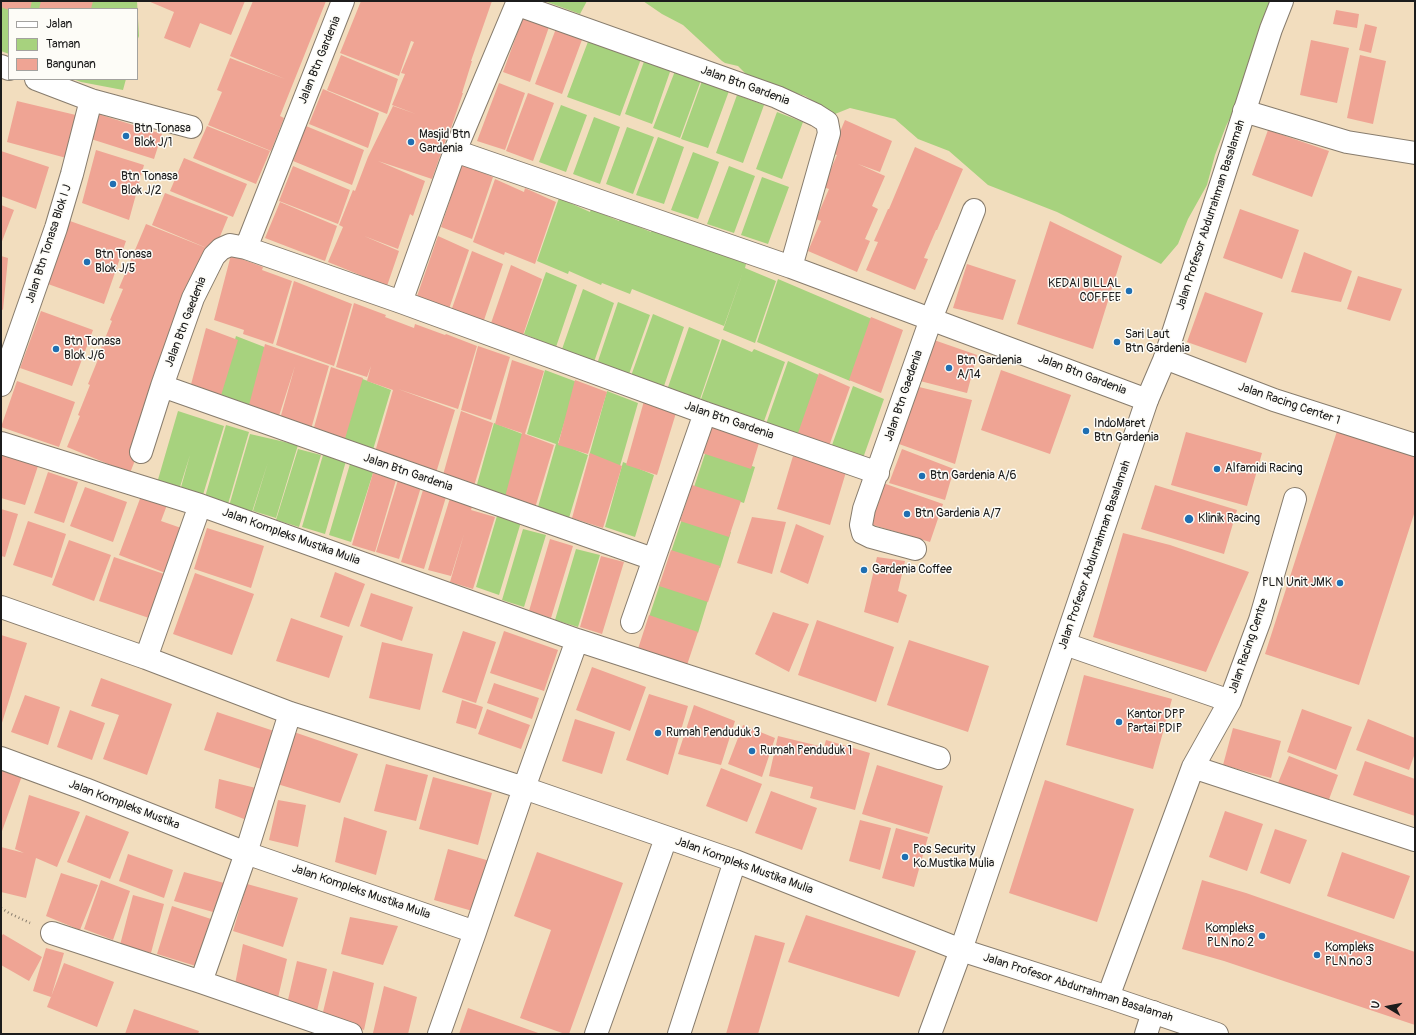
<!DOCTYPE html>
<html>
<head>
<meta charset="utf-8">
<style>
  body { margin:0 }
  #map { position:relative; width:1416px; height:1035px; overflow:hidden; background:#f2ddbe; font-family:Pangolin,sans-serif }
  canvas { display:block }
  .frame { position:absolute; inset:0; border:2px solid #1c1c1c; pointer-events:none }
  .legend { position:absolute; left:8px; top:8px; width:130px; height:72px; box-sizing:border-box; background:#fdfcf7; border:1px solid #a3a29f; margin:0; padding:5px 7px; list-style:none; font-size:12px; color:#1c1c1c }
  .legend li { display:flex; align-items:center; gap:8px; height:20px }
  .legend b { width:20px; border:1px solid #a3a29f }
  .north { position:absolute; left:1368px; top:987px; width:40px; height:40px; -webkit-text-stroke:3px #fdfcf7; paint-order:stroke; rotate:280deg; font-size:11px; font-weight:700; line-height:16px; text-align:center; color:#1c1c1c }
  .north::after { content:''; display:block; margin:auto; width:14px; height:18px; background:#1c1c1c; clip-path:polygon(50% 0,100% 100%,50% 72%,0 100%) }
</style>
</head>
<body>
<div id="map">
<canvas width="1416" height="1035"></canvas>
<div class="frame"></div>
<ul class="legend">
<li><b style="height:5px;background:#fff"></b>Jalan</li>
<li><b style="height:11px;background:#a7d27e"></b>Taman</li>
<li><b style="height:11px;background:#efa494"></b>Bangunan</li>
</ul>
<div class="north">U</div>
</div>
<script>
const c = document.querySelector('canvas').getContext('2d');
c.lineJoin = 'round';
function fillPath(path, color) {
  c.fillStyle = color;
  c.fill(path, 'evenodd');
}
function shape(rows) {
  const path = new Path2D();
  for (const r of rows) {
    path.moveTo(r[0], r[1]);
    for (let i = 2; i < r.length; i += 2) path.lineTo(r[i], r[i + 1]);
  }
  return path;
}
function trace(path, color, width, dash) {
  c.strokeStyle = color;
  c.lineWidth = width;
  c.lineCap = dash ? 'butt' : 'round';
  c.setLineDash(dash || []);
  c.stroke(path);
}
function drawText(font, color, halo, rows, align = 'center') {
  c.font = font + ' Pangolin,sans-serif';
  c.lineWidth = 3;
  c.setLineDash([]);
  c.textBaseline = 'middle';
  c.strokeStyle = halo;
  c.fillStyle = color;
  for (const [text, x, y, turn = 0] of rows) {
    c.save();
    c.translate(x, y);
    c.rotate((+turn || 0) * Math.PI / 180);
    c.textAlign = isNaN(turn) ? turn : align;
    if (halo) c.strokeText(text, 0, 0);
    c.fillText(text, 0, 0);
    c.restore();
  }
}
fillPath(shape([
  [1,1,137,1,139,36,137,41,137,9,9,9,9,54,1,51],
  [547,1,587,1,580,14,547,2],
  [643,1,1273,1,1238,102,1226,126,1215,155,1207,185,1188,219,1178,244,1161,264,1057,212,988,185,949,151,918,139,895,119,850,108,835,114,805,96,750,78,738,66,725,63,722,61,683,25,662,14],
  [589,39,641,59,620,116,567,97],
  [646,56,672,66,652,124,625,114],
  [675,71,701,80,680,138,653,128],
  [73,79,126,79,123,90,81,82],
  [702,81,729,91,708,148,681,139],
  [737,95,764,105,743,163,716,153],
  [561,105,587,115,566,172,539,162],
  [777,112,803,122,782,179,756,169],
  [594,117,620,127,600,184,573,174],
  [627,127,654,137,633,194,606,184],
  [658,137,684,147,664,204,636,195],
  [693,152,719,162,698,219,671,210],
  [729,166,755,176,734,233,707,224],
  [762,177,789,187,768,244,741,235],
  [559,198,590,212,591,209,619,221,620,219,651,232,653,226,746,264,745,268,776,281,755,343,723,330,743,272,724,326,632,289,630,294,602,283,601,285,569,271,568,274,537,261],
  [546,272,577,285,556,347,524,334],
  [778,279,872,319,850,381,757,342],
  [583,289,614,303,593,365,561,352],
  [618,302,650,315,628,377,597,364],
  [653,314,684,327,663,389,631,376],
  [689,327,720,340,699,402,667,390],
  [236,336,267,348,249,410,218,400],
  [722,339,752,352,754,349,785,362,763,424,700,402],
  [788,361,819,375,798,437,766,424],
  [545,370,577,382,558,443,588,455,569,518,538,507,556,444,527,434],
  [360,378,391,390,372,453,342,442],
  [853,386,884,399,862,461,831,448],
  [607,391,638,403,620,466,589,456],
  [178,411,224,426,202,498,180,491,190,455,179,490,157,483],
  [494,423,525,435,506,498,476,488],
  [226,425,249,432,228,504,205,497],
  [250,434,298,445,276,518,253,511,268,462,252,512,229,506],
  [298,449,321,455,299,527,276,520],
  [706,451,755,467,744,503,694,487],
  [323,455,346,461,325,534,302,527],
  [623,462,654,475,635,537,605,527],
  [350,464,374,470,351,542,329,535],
  [497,516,521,522,499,595,476,587],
  [683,516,731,532,720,568,671,552],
  [523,529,546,535,524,607,502,600],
  [576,549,600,555,578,627,555,620],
  [661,581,709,597,698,633,649,617]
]), '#a7d27e');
fillPath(shape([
  [1,1,32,1,30,9,9,10,1,7],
  [41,1,93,1,91,9,39,9],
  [148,1,245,1,231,35,200,23,190,48,164,38,174,12],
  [253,1,326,1,280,116,284,118,271,151,208,125,222,92,217,90,230,58,285,79,230,56],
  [361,1,492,1,471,61,472,61,462,93,463,93,451,128,450,128,432,179,378,161,425,181,413,216,410,214,398,249,364,236,399,251,387,286,328,262,343,227,339,225,353,190,355,191,368,157,393,106,416,114,392,105,405,74,401,73,414,42,411,41,399,76,340,53],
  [1336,10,1359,14,1357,28,1333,24],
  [524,15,550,24,530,82,503,72],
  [1365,24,1377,27,1371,53,1359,50],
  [557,26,583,37,562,94,535,84],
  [1311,40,1349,48,1337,103,1300,95],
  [341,55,398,79,387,114,327,90],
  [1360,55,1386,61,1373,124,1347,118],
  [499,83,525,93,505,150,477,141],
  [323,89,379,113,368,148,309,124],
  [528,93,554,103,533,161,506,151],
  [17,101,80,116,70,159,7,142],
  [98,114,162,134,154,159,91,139],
  [845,120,892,141,880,172,858,164,885,176,872,206,878,209,865,239,870,241,857,272,808,251,821,221,816,219,829,189,823,187,837,155,831,153],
  [207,126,270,151,256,184,193,158],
  [306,126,364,150,352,185,293,161],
  [1268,130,1329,151,1312,197,1252,175],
  [915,147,963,169,937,230,936,230,924,258,928,259,915,290,866,270,878,242,874,241,888,209,889,209],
  [96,150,144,165,129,220,82,203],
  [1,151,49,167,36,209,1,196],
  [184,158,247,184,233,217,170,191],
  [462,164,493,177,472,239,441,227],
  [293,166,350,190,338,224,279,201],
  [495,179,524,192,525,188,556,202,535,264,505,252,504,255,473,242],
  [165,193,228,217,214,251,152,225],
  [280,202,337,226,325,261,265,238],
  [1,205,14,210,1,244],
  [1240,209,1299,230,1282,279,1223,258],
  [70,221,126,241,104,304,48,284],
  [1050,221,1122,256,1093,349,1017,324],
  [146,224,209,249,143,440,130,473,67,447,80,416,78,415,90,385,88,384,101,352,100,351,112,321,110,320,123,289,119,288],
  [438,236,469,250,448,312,416,299],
  [472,251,503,264,482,326,450,314],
  [1304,252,1352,271,1341,302,1291,292],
  [231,255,263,267,262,270,292,281,273,344,243,334,244,330,214,320],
  [1,256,8,258,3,310,1,309],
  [967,264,1016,280,1003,320,953,308],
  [511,265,542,279,521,341,489,329],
  [1358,276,1402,289,1390,321,1347,309],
  [294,281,352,304,334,366,276,345],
  [1205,292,1263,313,1246,363,1187,342],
  [354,303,386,315,385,317,414,328,415,324,445,335,446,334,477,346,458,409,398,389,455,410,436,473,375,452,393,390,367,381,371,366,367,377,336,367],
  [41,311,93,330,72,386,20,368],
  [871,317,903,330,881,393,849,380],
  [206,328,238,340,219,402,189,392],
  [934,340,977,355,967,393,920,381],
  [265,344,329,366,311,429,280,419,295,366,278,419,248,409],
  [478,346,510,357,491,420,461,410],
  [512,360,544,371,525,434,554,445,535,508,505,497,522,433,495,424],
  [331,367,363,378,344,442,313,431],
  [1001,370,1071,395,1050,454,981,430],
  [819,373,850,387,828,449,797,436],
  [575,380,607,392,588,454,558,445],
  [17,381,75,402,59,447,1,427],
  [911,385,972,400,955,464,899,444],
  [644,401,676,413,657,475,626,465],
  [461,411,493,423,474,486,443,475],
  [714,417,762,433,751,469,702,453],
  [1338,428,1415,455,1415,511,1359,685,1265,654],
  [1186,432,1262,453,1247,506,1171,485],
  [902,449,954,469,945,500,889,483],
  [590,453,622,466,603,528,572,518],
  [1,454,38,466,25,505,1,498],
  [793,456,846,472,830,525,777,509],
  [48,472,78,482,64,523,34,513],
  [373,473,396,480,375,552,352,545],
  [398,480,421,487,399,559,376,552],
  [883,483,943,504,930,542,870,524],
  [692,485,741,501,729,537,680,521],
  [1155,485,1237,510,1224,554,1141,529],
  [85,487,127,502,113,542,70,526],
  [423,490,446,497,424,569,401,562],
  [141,496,167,505,161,521,184,529,168,574,119,555],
  [450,498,473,504,471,510,495,517,473,589,450,582,464,534,451,576,428,570],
  [1,509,18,514,5,557,1,556],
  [752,517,786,522,772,574,737,563],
  [28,521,66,534,52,578,13,565],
  [796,524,824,536,808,584,780,572],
  [207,528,264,546,251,588,194,569],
  [1123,533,1170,545,1249,572,1206,672,1093,637],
  [550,539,573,546,551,618,529,611],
  [69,540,111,555,94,601,52,585],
  [671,550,720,566,708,602,659,586],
  [601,556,624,562,602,634,580,627],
  [114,557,164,574,149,618,99,601],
  [877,557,905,561,898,591,907,595,898,623,864,612],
  [335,572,365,584,349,627,320,617],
  [195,573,254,594,232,655,173,634],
  [371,593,413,607,402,641,360,626],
  [773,612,809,624,789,672,755,654],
  [649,615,698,632,686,668,637,652],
  [291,618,343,636,329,678,276,661],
  [817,620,894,647,876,702,798,675],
  [463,631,496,642,476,703,442,692],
  [504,631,558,650,544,691,490,673],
  [1,635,27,643,1,726],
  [909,640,989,666,968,732,887,705],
  [382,642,433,654,420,710,369,698],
  [592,667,646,687,630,731,576,710],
  [1084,675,1172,699,1153,769,1066,745],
  [101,678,172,704,147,775,103,759,119,715,91,706],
  [494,683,539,698,532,719,487,703],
  [649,694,688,706,668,775,626,760],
  [25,695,60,707,48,745,11,732],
  [462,700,483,707,476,729,456,723],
  [694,705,735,721,721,765,678,754],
  [487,709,530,725,521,749,478,734],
  [1302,709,1352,727,1336,770,1287,752],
  [70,710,105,723,92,760,57,747],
  [217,712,274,731,261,769,204,750],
  [575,719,615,732,602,774,562,761],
  [1368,719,1415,738,1415,753,1409,770,1356,750],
  [743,725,775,738,762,777,728,764],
  [1233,728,1281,741,1271,778,1223,765],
  [291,731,358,754,340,803,274,783],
  [778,736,823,747,822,755,826,740,870,753,855,810,810,798,813,787,769,776],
  [1289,756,1338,775,1328,802,1278,783],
  [1365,761,1415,779,1415,816,1353,795],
  [386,764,428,775,416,821,374,811],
  [1,765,23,773,1,834],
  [877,765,943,786,929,834,862,814],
  [721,768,762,784,747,822,706,806],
  [433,777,492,793,478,845,419,829],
  [219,779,260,789,252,822,215,808],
  [1045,780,1134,809,1097,922,1009,893],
  [771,791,817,808,802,850,755,833],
  [29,795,80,812,57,867,36,858,26,898,1,892,1,847,24,853,15,849],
  [278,800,306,805,298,847,269,840],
  [1225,811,1263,824,1247,871,1209,857],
  [86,815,129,832,110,879,67,862],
  [344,817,387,831,376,875,335,862],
  [860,820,891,828,880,870,849,861],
  [896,828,928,837,914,887,882,878],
  [1275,829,1307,840,1290,884,1260,873],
  [448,849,490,861,476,912,434,900],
  [537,852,623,883,569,1034,565,1034,520,1018,551,930,514,916],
  [1342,852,1410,876,1394,919,1327,896],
  [128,854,173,870,164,898,119,881],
  [184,872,224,883,213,912,174,901],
  [61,873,98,885,80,930,46,916],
  [101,880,130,891,113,940,84,929],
  [1202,880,1246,893,1415,952,1415,1025,1224,961,1182,949],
  [247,884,298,898,283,947,233,931],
  [133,895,164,904,151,953,120,945],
  [172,906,214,920,199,967,157,954],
  [806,915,916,951,899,997,788,962],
  [350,917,398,926,383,965,341,954],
  [3,934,42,957,29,981,1,965,1,937],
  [755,935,785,943,758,1034,726,1034],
  [243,944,287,959,277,1002,234,989],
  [46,948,64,953,51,997,33,991],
  [297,961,327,969,316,1015,287,1004],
  [64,963,114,982,97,1027,47,1007],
  [333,971,374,983,364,1030,322,1016],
  [384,986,417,997,408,1034,377,1034,373,1033],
  [468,1008,541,1034,459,1034],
  [134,1009,199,1031,198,1034,125,1034]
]), '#efa494');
const street = shape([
  [518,5,777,97,816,115,827,122,829,133,791,267],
  [1,66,9,69],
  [36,79,91,100,191,127],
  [1244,111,1347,142,1415,153],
  [455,151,791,267,1147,400],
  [246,248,343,1],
  [401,302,455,151,518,1],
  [1165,358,1274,400,1415,445],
  [1,385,56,228,72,174,91,100],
  [162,386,653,559],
  [1,443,200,505,577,640,939,758],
  [141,452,162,386,193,298,214,256,221,249,230,245,246,248,401,302,705,413,878,473],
  [915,549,871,537,863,533,861,525,864,509,931,319,974,210],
  [1,607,146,658,290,713,524,788,735,861,961,950],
  [632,622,705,413],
  [1065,644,1230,701],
  [146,658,200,505],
  [1,758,85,789,246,853,475,932],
  [1193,767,1415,840],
  [52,933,201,982,351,1034],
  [201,982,246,853,290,713],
  [1108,997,1193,767,1230,701,1260,620,1295,499],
  [439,1034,475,932,524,788,577,640],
  [596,1034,666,838],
  [679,1034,735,861],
  [1146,1034,1153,1012]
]);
const secondary = shape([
  [930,1034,961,950],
  [1217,1034,1108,997,961,950,1147,400,1165,358,1271,29,1282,1]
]);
trace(street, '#877c6d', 24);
trace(secondary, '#877c6d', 24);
trace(shape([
  [1,908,9,913,30,923]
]), '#877c6d', 2.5, [1, 3]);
trace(street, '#fff', 22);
trace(secondary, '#fff', 22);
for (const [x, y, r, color] of [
  [126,136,4,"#1f6fb2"],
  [411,142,4,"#1f6fb2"],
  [113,184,4,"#1f6fb2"],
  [87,262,4,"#1f6fb2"],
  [1129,291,4,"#1f6fb2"],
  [1117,342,4,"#1f6fb2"],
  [56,349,4,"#1f6fb2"],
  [949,368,4,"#1f6fb2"],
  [1086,431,4,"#1f6fb2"],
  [1217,469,4,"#1f6fb2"],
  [922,476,4,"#1f6fb2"],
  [907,514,4,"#1f6fb2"],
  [1189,519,5,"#1f6fb2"],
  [864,570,4,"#1f6fb2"],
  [1340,583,4,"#1f6fb2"],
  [1119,722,4,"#1f6fb2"],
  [658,733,4,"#1f6fb2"],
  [752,751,4,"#1f6fb2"],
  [905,857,4,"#1f6fb2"],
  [1262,936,4,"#1f6fb2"],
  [1317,955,4,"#1f6fb2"]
]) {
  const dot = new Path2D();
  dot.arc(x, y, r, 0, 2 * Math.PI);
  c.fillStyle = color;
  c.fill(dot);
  trace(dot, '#fdfcf7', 1.5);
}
drawText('12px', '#1c1c1c', '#fdfcf7', [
  ["Jalan Btn Gardenia",320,60,-68],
  ["Jalan Btn Gardenia",745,86,20],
  ["Jalan Profesor Abdurrahman Basalamah",1211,215,-72],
  ["Jalan Btn Tonasa Blok I J",49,244,-72],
  ["Jalan Btn Gaedenia",186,322,-69],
  ["Jalan Btn Gardenia",1082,375,21],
  ["Jalan Btn Gaedenia",904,396,-71],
  ["Jalan Racing Center 1",1289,404,19],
  ["Jalan Btn Gardenia",729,421,19],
  ["Jalan Btn Gardenia",408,473,19],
  ["Jalan Kompleks Mustika Mulia",291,537,20],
  ["Jalan Profesor Abdurrahman Basalamah",1095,555,-71],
  ["Jalan Racing Centre",1249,646,-71],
  ["Jalan Kompleks Mustika",124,805,21],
  ["Jalan Kompleks Mustika Mulia",744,866,20],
  ["Jalan Kompleks Mustika Mulia",361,892,19],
  ["Jalan Profesor Abdurrahman Basalamah",1078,988,18]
]);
drawText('12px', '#1c1c1c', '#fdfcf7', [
  ["Btn Tonasa",134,129],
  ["Blok J/1",134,143],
  ["Masjid Btn",419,135],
  ["Gardenia",419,149],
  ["Btn Tonasa",121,177],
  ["Blok J/2",121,191],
  ["Btn Tonasa",95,255],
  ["Blok J/5",95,269],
  ["KEDAI BILLAL",1121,284,"right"],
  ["COFFEE",1121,298,"right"],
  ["Sari Laut",1125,335],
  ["Btn Gardenia",1125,349],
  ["Btn Tonasa",64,342],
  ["Blok J/6",64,356],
  ["Btn Gardenia",957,361],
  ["A/14",957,375],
  ["IndoMaret",1094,424],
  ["Btn Gardenia",1094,438],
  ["Alfamidi Racing",1225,469],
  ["Btn Gardenia A/6",930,476],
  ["Btn Gardenia A/7",915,514],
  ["Klinik Racing",1198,519],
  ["Gardenia Coffee",872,570],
  ["PLN Unit JMK",1332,583,"right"],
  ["Kantor DPP",1127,715],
  ["Partai PDIP",1127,729],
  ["Rumah Penduduk 3",666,733],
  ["Rumah Penduduk 1",760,751],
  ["Pos Security",913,850],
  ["Ko.Mustika Mulia",913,864],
  ["Kompleks",1254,929,"right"],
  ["PLN no 2",1254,943,"right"],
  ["Kompleks",1325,948],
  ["PLN no 3",1325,962]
], 'left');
</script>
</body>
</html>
